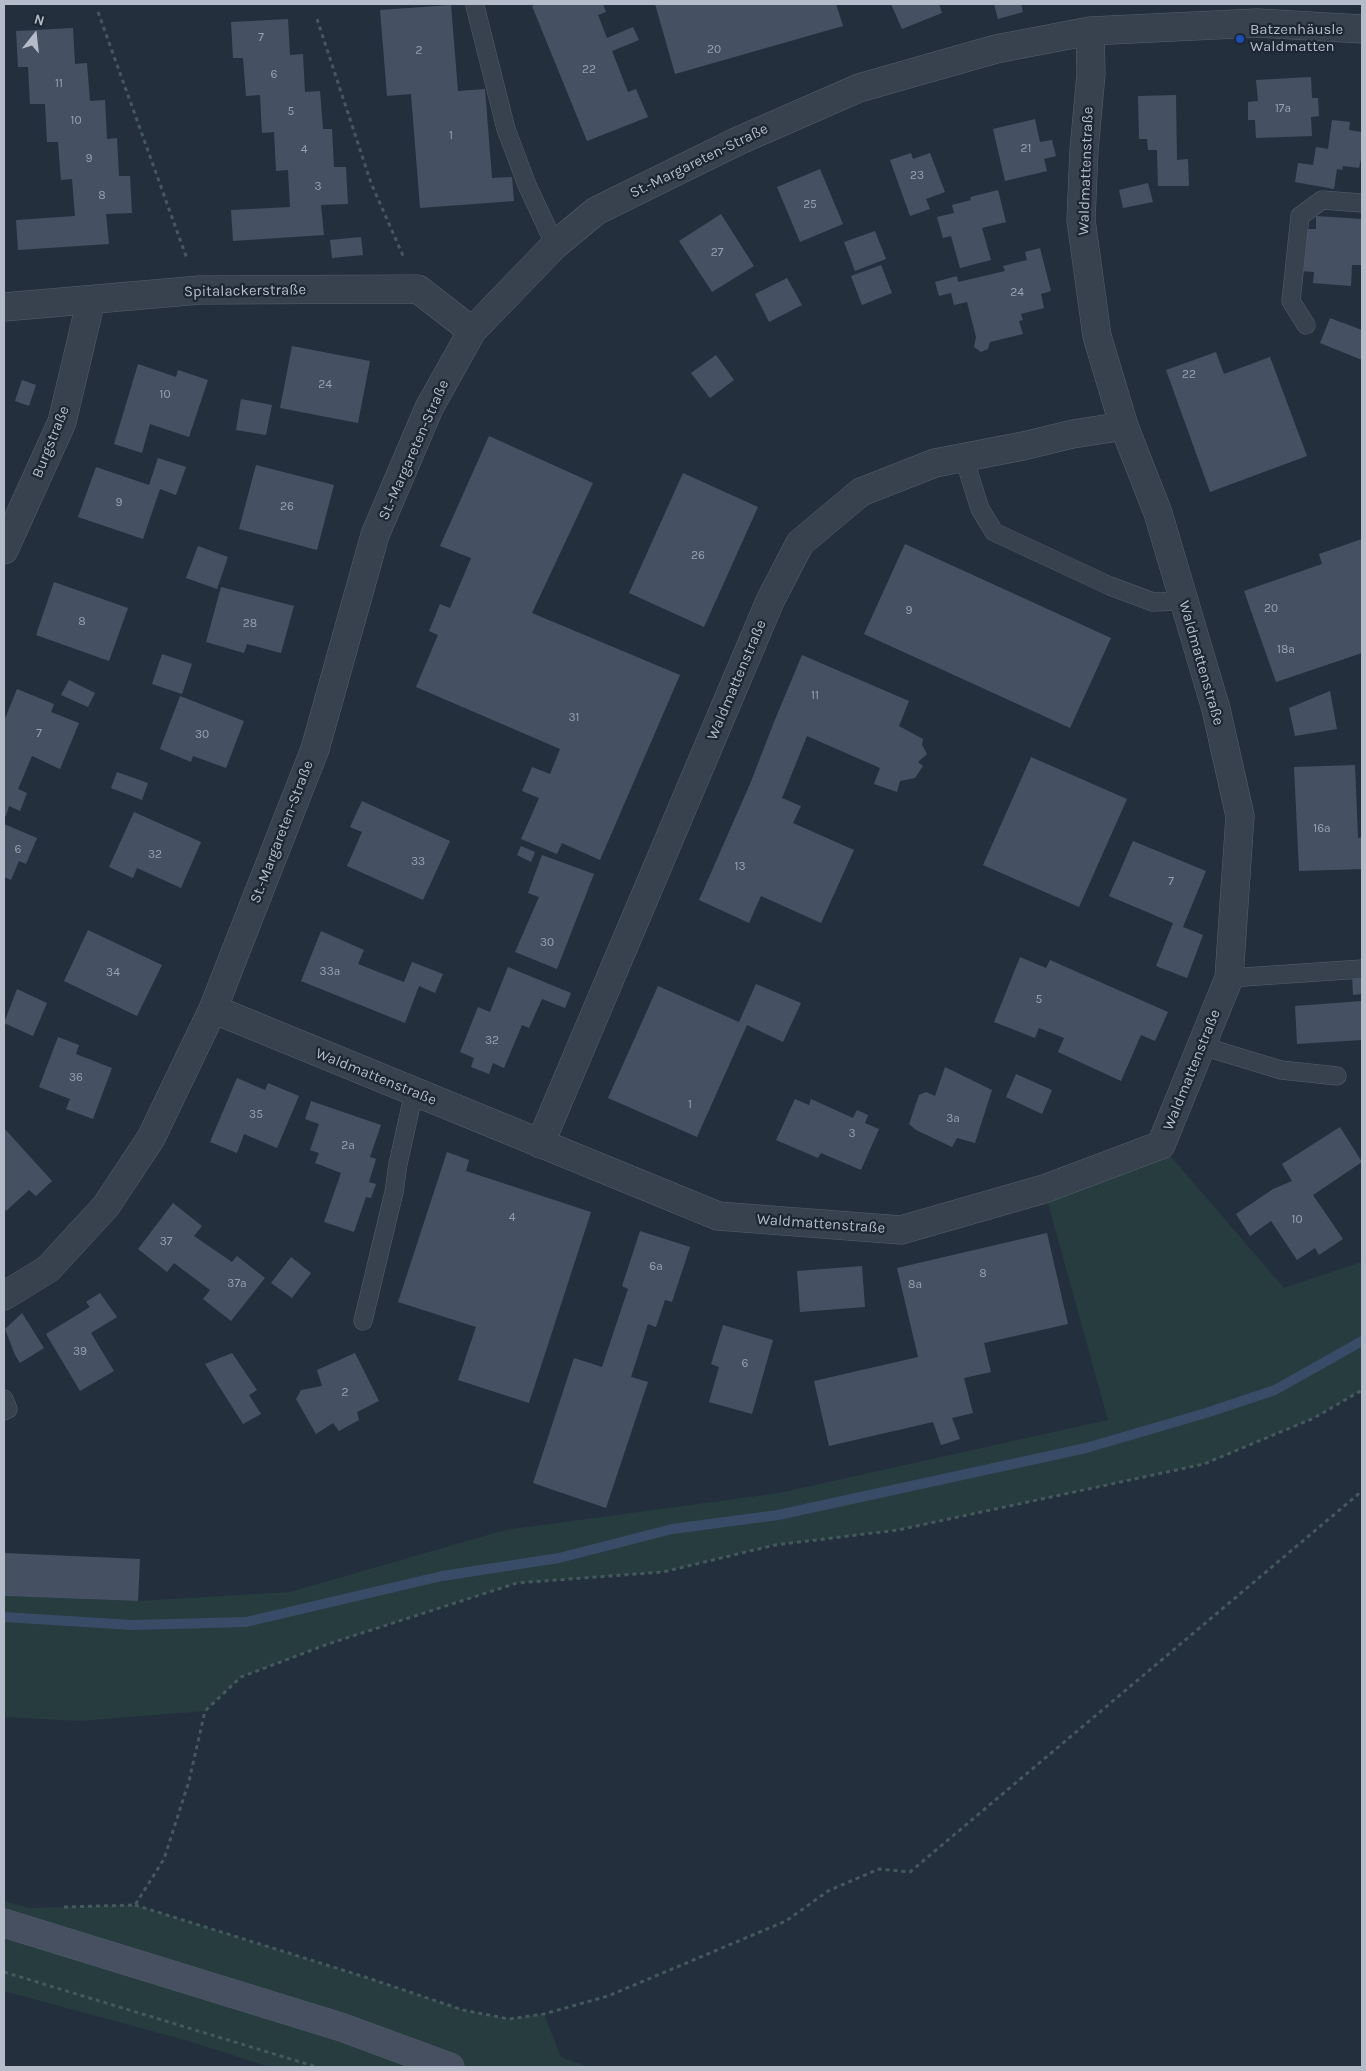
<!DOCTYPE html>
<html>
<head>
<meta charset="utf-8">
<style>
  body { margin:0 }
  #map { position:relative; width:1366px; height:2071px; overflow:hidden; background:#242f3e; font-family:Karla,sans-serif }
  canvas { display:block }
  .frame { position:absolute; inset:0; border:5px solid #b4bcc9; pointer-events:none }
  .north { position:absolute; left:10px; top:10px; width:50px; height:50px; -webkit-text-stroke:4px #1d2633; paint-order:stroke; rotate:16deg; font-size:14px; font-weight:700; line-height:20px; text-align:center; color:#b4bcc9 }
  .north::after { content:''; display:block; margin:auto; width:18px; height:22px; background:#b4bcc9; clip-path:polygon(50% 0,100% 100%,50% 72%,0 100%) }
</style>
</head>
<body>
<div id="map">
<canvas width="1366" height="2071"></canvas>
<div class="frame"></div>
<div class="north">N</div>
</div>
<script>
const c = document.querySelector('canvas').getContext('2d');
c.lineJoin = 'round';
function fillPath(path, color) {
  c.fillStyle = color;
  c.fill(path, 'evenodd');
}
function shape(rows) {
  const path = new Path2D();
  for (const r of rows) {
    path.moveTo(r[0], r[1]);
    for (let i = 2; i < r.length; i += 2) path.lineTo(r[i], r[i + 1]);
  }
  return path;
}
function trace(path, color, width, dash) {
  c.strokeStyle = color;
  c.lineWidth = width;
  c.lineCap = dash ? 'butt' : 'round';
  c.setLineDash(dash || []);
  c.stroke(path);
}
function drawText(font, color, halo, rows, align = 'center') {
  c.font = font + ' Karla,sans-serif';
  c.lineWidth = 4.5;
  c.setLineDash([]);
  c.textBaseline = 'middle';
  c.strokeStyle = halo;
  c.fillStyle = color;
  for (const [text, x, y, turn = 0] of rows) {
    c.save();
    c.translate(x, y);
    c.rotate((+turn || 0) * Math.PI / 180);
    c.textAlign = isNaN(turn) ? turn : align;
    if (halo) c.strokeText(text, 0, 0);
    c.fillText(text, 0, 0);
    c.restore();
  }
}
fillPath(shape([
  [1161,1145,1284,1288,1362,1262,1362,1390,1314,1418,1204,1464,898,1530,775,1545,663,1572,517,1583,328,1644,241,1677,205,1711,79,1721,4,1717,4,1596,138,1601,290,1592,505,1530,779,1493,1108,1420,1044,1189],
  [4,1901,29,1908,135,1905,365,1977,463,2010,509,2019,544,2014,561,2057,588,2067,270,2067,185,2040,4,1991]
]), '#263c3f');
trace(shape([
  [4,1617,132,1625,246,1622,442,1576,559,1558,672,1529,778,1515,1086,1448,1206,1413,1275,1390,1362,1341]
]), '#394c67', 10);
fillPath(shape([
  [537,4,603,4,606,12,598,15,607,38,633,27,639,40,612,51,628,92,636,89,648,117,587,141,532,6],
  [655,4,836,4,843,26,675,74],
  [891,4,939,4,942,13,902,29],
  [994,4,1021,4,1023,12,998,19],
  [451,5,458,91,485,89,492,178,512,177,514,201,420,208,411,94,387,96,380,10],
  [288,19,290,55,303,54,305,92,320,91,323,129,332,129,334,167,346,167,348,204,321,205,324,235,233,241,231,210,290,207,288,170,276,171,274,132,262,133,260,95,246,96,243,58,233,58,231,22],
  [73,28,75,64,87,63,90,101,105,100,107,139,117,138,119,176,130,176,132,213,106,214,109,244,18,250,16,220,75,216,72,179,61,180,58,142,47,142,45,104,30,104,28,67,18,67,16,31],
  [1311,77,1312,98,1318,98,1319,116,1311,117,1312,136,1256,138,1255,120,1248,120,1248,102,1258,101,1256,80],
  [1176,95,1177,160,1188,159,1189,186,1158,186,1157,150,1148,150,1147,139,1139,139,1138,96],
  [1035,119,1040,142,1052,140,1056,156,1044,159,1047,171,1005,181,993,129],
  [1332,120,1350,122,1349,130,1362,132,1362,154,1359,168,1343,166,1342,170,1337,169,1334,189,1295,182,1298,163,1313,165,1316,147,1328,149],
  [911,153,913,159,930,153,945,192,926,199,930,209,910,216,890,160],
  [820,169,843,224,800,242,777,187],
  [1148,183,1153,202,1123,208,1119,190],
  [998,190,1006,222,982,228,991,260,960,268,951,236,943,238,937,217,954,213,952,205,971,200,970,197],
  [721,214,754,266,712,292,679,241],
  [1316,216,1362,219,1362,265,1352,265,1351,286,1313,283,1314,272,1301,271,1304,229,1316,229],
  [875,231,886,259,855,271,844,242],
  [361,237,363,255,332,258,330,240],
  [1040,248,1051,291,1041,294,1044,308,1021,314,1023,320,1019,321,1023,334,990,342,988,349,981,352,974,347,976,337,967,302,954,305,951,293,939,296,935,282,957,276,958,282,1005,271,1003,266,1027,260,1025,252],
  [881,265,892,293,862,305,851,276],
  [787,278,802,305,769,322,755,294],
  [1330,318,1362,330,1362,360,1320,343],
  [292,346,370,361,358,423,280,408],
  [1216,352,1224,374,1270,357,1307,456,1210,492,1166,370],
  [716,355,734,380,710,398,691,373],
  [138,364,176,377,178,370,208,380,189,437,150,424,142,453,114,444],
  [22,380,36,385,29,406,15,401],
  [241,399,272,405,266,435,236,430],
  [489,436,593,483,532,613,680,675,600,860,562,843,557,854,521,839,539,798,522,791,532,767,550,774,560,749,416,687,438,635,429,631,440,604,450,608,471,558,440,546],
  [158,458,186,467,176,495,160,489,143,539,78,517,96,467,149,485],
  [256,465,334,485,317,550,239,529],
  [683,473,758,507,704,627,629,593],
  [1362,539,1362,653,1276,682,1244,591,1322,564,1319,554],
  [905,544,1111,638,1070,728,864,634],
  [198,546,228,557,217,589,186,578],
  [54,582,128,608,109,661,36,635],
  [221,587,294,606,281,653,247,644,244,653,206,642],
  [162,654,192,664,182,694,152,684],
  [802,655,909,701,899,726,923,739,922,745,927,754,918,762,923,766,915,778,900,781,897,792,874,784,880,768,807,736,782,798,801,806,793,823,854,850,821,923,761,896,749,923,699,900,750,784,774,722],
  [69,680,95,693,88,707,61,695],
  [17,689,54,704,51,712,79,723,60,769,32,756,18,789,27,793,20,811,9,806,6,816,4,815,4,721],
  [1330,691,1337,729,1295,736,1289,708],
  [180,696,244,721,226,768,193,756,191,762,160,749],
  [1031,757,1127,799,1079,907,983,865],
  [1355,765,1358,838,1362,837,1362,869,1299,871,1294,767],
  [117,772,148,783,142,800,111,788],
  [362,801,450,841,423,900,347,866,362,832,350,827],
  [134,812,201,842,181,888,137,868,133,878,109,867],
  [4,824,37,838,26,864,19,861,11,880,4,877],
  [1133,841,1206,871,1183,927,1203,935,1187,978,1156,966,1173,923,1109,896],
  [521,846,535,852,531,862,517,855],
  [542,855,594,874,557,969,515,952,539,897,528,893],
  [88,930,162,965,137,1016,64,981],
  [321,931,364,950,358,964,404,982,412,962,443,974,435,993,419,986,405,1023,301,981],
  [1020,957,1046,968,1050,960,1168,1012,1155,1041,1141,1035,1121,1081,1058,1052,1064,1038,1039,1028,1035,1038,994,1022],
  [508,967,571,993,565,1008,542,999,529,1028,522,1025,504,1068,493,1063,489,1074,471,1067,474,1058,460,1052,478,1007,490,1012],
  [1362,973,1362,994,1353,995,1352,974],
  [756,984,801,1003,783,1042,747,1025,697,1137,608,1098,658,986,739,1022],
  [17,989,47,1003,33,1036,4,1023],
  [1362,1001,1362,1040,1297,1044,1295,1006],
  [58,1037,79,1045,76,1054,112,1068,93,1119,66,1109,70,1099,39,1087],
  [945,1067,992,1090,975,1143,957,1138,952,1147,916,1130,909,1124,919,1095,926,1092,935,1096],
  [1016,1074,1052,1090,1042,1114,1006,1097],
  [237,1078,265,1090,268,1083,299,1096,277,1148,244,1134,237,1153,210,1142],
  [795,1099,809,1105,811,1099,853,1118,857,1110,868,1115,865,1123,879,1129,861,1170,821,1153,818,1158,776,1140],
  [311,1101,381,1125,370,1157,376,1159,369,1182,376,1184,371,1198,366,1197,354,1232,324,1222,341,1173,315,1163,319,1153,310,1150,319,1124,305,1119],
  [1340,1127,1362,1162,1313,1195,1343,1239,1319,1255,1315,1248,1297,1260,1271,1221,1250,1236,1236,1214,1273,1189,1292,1181,1282,1164],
  [4,1128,52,1181,36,1196,29,1190,6,1211,4,1208],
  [447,1152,469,1160,466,1171,591,1212,529,1403,458,1380,476,1327,398,1302],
  [173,1203,202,1226,194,1236,232,1262,237,1256,265,1278,231,1321,203,1299,210,1290,174,1263,167,1272,138,1249],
  [640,1231,690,1247,672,1302,665,1300,656,1327,648,1324,631,1377,648,1382,606,1508,533,1483,574,1358,602,1367,628,1289,622,1286],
  [1047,1233,1068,1324,984,1343,991,1372,964,1378,973,1413,952,1418,960,1439,941,1445,933,1422,829,1446,814,1381,918,1357,897,1268],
  [291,1257,311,1273,292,1298,271,1283],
  [862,1266,865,1307,800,1312,797,1271],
  [100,1293,117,1317,91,1333,114,1371,80,1391,46,1334,90,1307,86,1302],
  [22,1313,44,1348,20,1363,15,1355,5,1329],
  [723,1325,773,1340,752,1414,709,1402,719,1367,711,1364],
  [232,1353,257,1390,249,1395,261,1414,243,1424,205,1364],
  [355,1353,379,1401,357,1412,359,1420,339,1431,333,1423,316,1434,296,1399,301,1390,322,1386,317,1370],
  [4,1553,140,1559,138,1601,4,1596]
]), '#455162');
const lane = shape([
  [475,6,506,129,527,185,555,245],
  [1306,325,1291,301,1300,216,1322,200,1362,203],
  [964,458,980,509,994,532,1110,586,1153,602,1184,601],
  [1229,978,1362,969],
  [1202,1046,1281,1070,1337,1076],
  [363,1321,394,1192,398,1164,414,1092],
  [4,1399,8,1409,4,1411]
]);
const street = shape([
  [4,307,200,290,418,289,472,331],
  [4,550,62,422,91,300],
  [213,1009,718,1216,901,1230,1044,1189,1161,1145,1229,978,1240,816,1216,709,1158,513,1124,426,1097,336,1081,220,1084,150,1091,74,1090,31],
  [540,1144,770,601,800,543,861,492,935,463,1023,446,1073,434,1124,426],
  [4,1296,48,1269,106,1206,151,1138,213,1009,315,749,375,535,429,408,472,331,555,245,596,211,738,141,859,88,996,49,1090,31,1257,23,1362,29]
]);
const secondary = shape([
  [4,1923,341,2027,450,2067]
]);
trace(lane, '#565f6c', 19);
trace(street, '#565f6c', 29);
trace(secondary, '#565f6c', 29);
trace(shape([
  [98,12,187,259],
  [317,19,371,183,404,258],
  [135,1905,365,1977,463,2010,509,2019,544,2014,608,1996,786,1921,828,1891,879,1869,910,1872,1362,1491],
  [64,1907,135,1905,164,1859,189,1781,205,1711,241,1677,328,1644,517,1583,663,1572,775,1545,898,1530,1204,1464,1314,1418,1362,1390],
  [4,1972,317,2067]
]), '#44595c', 3, [4, 4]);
trace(lane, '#38414e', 18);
trace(street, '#38414e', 28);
trace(secondary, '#465061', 28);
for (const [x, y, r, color] of [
  [1240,39,5,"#1a4fb4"]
]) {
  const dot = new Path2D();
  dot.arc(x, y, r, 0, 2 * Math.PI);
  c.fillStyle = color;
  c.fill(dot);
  trace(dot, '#1d2633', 2);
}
drawText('12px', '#98a1af', null, [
  ["7",261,38],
  ["20",714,50],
  ["2",419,51],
  ["22",589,70],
  ["6",274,75],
  ["11",59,84],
  ["17a",1283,109],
  ["5",291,112],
  ["10",76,121],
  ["1",451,136],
  ["21",1026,149],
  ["4",304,150],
  ["9",89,159],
  ["23",917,176],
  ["3",318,187],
  ["8",102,196],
  ["25",810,205],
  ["27",717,253],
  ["24",1017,293],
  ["22",1189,375],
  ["24",325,385],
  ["10",165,395],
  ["9",119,503],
  ["26",287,507],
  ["26",698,556],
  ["20",1271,609],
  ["9",909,611],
  ["8",82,622],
  ["28",250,624],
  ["18a",1286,650],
  ["11",815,696],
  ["31",574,718],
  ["7",39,734],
  ["30",202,735],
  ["16a",1322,829],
  ["6",18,850],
  ["32",155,855],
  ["33",418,862],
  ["13",740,867],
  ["7",1171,882],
  ["30",547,943],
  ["33a",330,972],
  ["34",113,973],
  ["5",1039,1000],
  ["32",492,1041],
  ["36",76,1078],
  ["1",690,1105],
  ["35",256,1115],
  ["3a",953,1119],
  ["3",852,1134],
  ["2a",348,1146],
  ["4",512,1218],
  ["10",1297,1220],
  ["37",166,1242],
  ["6a",656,1267],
  ["8",983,1274],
  ["37a",237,1284],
  ["8a",915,1285],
  ["39",80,1352],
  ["6",745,1364],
  ["2",345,1393]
]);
drawText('15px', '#b4bcc9', '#1d2633', [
  ["Batzenhäusle",1250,30],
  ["Waldmatten",1250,47]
], 'left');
drawText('15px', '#b4bcc9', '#1d2633', [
  ["St.-Margareten-Straße",699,161,-26],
  ["Waldmattenstraße",1086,171,-88],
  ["Spitalackerstraße",245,291,-1],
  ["Burgstraße",51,442,-68],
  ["St.-Margareten-Straße",414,450,-66],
  ["Waldmattenstraße",1201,663,74],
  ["Waldmattenstraße",737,680,-67],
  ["St.-Margareten-Straße",282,832,-69],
  ["Waldmattenstraße",1192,1070,-68],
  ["Waldmattenstraße",376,1077,22],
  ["Waldmattenstraße",821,1224,4]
]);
</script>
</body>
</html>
